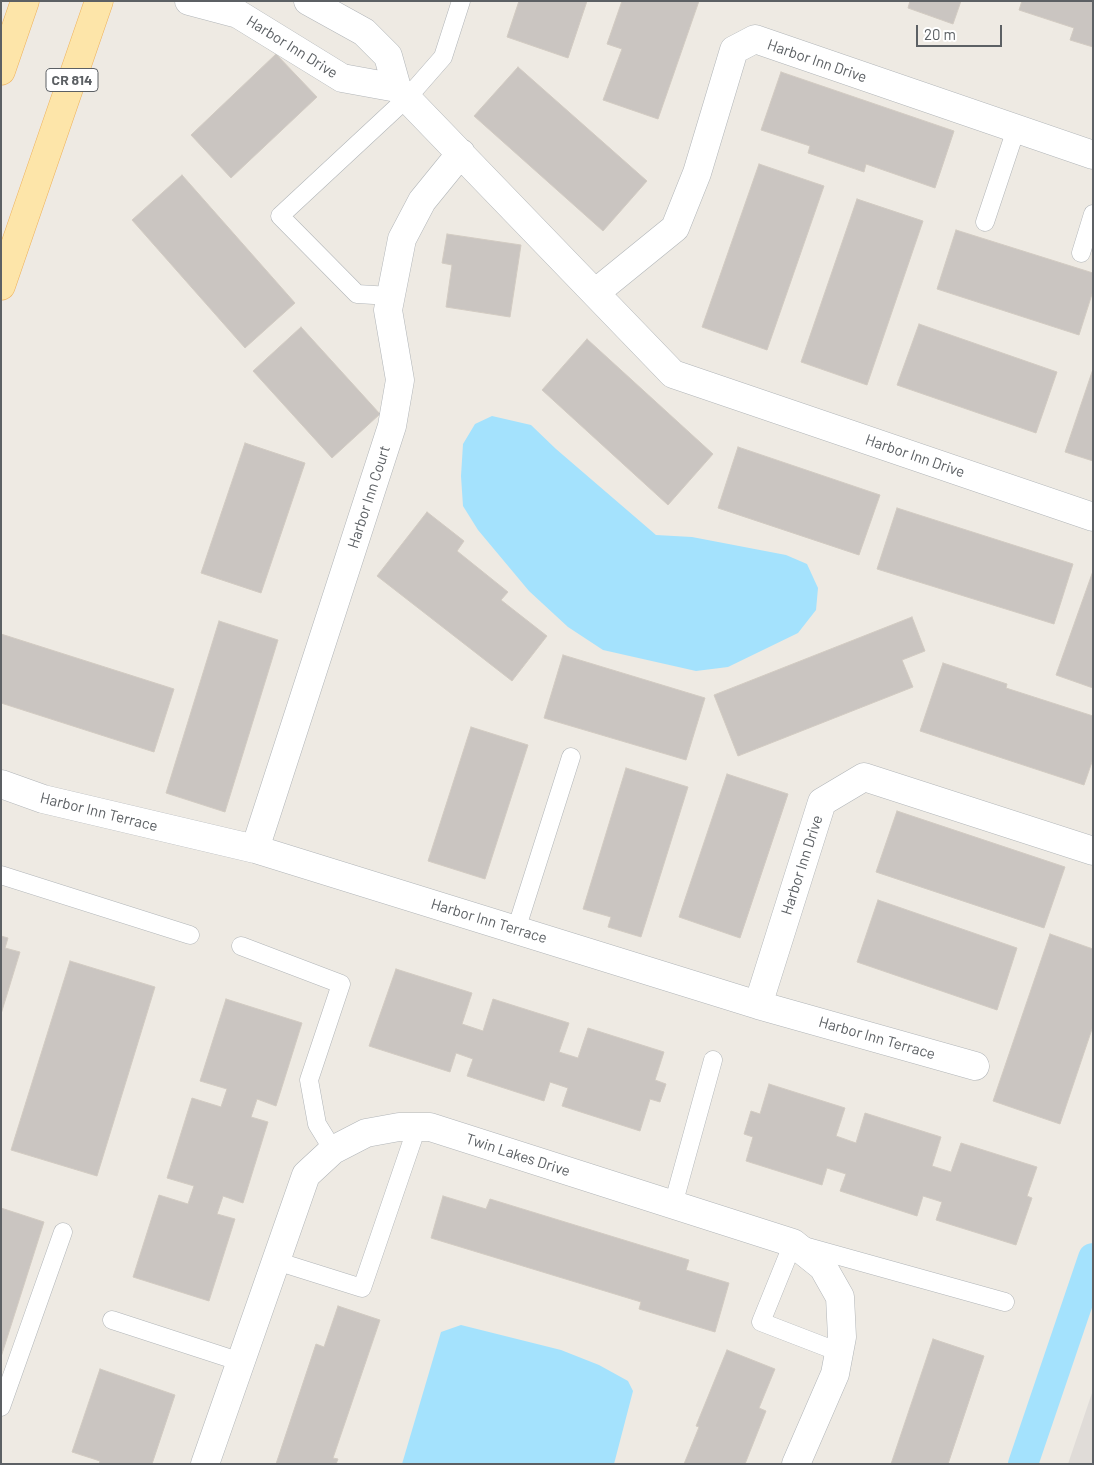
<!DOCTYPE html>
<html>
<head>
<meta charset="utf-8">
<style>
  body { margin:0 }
  #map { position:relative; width:1094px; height:1465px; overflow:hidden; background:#eeeae3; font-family:Barlow,sans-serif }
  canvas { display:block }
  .frame { position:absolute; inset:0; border:2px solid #5c6064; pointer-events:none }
  .scale { position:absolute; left:916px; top:25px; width:86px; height:22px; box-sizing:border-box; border:2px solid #5c6064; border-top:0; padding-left:6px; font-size:15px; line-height:18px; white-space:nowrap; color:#5c6064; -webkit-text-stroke:4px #fff; paint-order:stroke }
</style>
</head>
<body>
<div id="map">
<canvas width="1094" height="1465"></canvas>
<div class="frame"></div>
<div class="scale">20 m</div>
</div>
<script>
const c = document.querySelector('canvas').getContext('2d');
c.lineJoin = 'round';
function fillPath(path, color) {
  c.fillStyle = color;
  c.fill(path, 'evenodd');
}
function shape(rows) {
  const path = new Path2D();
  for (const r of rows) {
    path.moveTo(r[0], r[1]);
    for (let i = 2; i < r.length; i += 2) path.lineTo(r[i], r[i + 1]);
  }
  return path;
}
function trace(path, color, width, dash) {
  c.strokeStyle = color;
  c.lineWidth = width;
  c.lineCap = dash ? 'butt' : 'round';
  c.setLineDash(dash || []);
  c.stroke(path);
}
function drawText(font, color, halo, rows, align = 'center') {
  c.font = font + ' Barlow,sans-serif';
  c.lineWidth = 4;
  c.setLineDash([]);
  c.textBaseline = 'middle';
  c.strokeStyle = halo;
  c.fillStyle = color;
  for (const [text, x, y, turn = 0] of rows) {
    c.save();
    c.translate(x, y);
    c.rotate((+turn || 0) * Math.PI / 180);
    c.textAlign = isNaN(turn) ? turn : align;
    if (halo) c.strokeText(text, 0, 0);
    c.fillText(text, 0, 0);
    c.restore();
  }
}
fillPath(shape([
  [1093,1390,1093,1464,1068,1464]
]), '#e0dcd8');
fillPath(shape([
  [492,416,531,425,556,449,656,535,692,537,786,555,807,564,818,588,816,610,798,633,728,667,696,671,603,650,568,627,529,591,478,530,463,506,461,476,463,444,475,424],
  [461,1325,561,1350,599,1365,628,1381,633,1391,614,1464,402,1464,441,1332]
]), '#a4e2fd');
trace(shape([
  [1023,1464,1093,1258]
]), '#a4e2fd', 30);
const building = shape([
  [519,1,587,1,568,58,507,37,519,1],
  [622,1,699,1,658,119,603,100,622,49,607,44,622,1],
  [910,1,961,1,953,24,908,8,910,1],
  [1022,1,1093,1,1093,47,1070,40,1074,28,1019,10,1022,1],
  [276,54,317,97,231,178,191,135,276,54],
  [518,67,647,181,603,231,474,116,518,67],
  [781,72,954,131,935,188,866,164,864,172,808,153,810,146,761,130,781,72],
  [759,164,824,186,767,350,702,327,759,164],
  [182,175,295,303,245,348,132,220,182,175],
  [857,199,923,221,867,385,801,362,857,199],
  [956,230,1093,273,1093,291,1079,335,937,289,956,230],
  [447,234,521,245,510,317,446,307,452,265,442,263,447,234],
  [919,324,1057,372,1036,433,897,385,919,324],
  [301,327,380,414,332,458,253,371,301,327],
  [587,339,713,454,668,505,542,390,587,339],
  [1093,369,1093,461,1065,452,1093,369],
  [245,443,305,463,261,593,201,573,245,443],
  [738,447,880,495,859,555,718,508,738,447],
  [897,508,1073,564,1054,624,877,569,897,508],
  [427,512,464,541,457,551,508,592,501,600,547,636,512,681,377,576,427,512],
  [1093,571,1093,688,1056,675,1093,571],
  [912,617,925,651,902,660,913,687,738,756,714,695,912,617],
  [219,621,278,640,225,812,166,793,219,621],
  [1,634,174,689,154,752,1,703,1,634],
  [563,655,705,698,686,760,544,718,563,655],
  [943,663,1007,684,1006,688,1093,716,1093,759,1084,785,920,731,943,663],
  [471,727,528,745,485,879,428,861,471,727],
  [626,768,688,787,641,937,608,927,611,917,583,909,626,768],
  [727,774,788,794,740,938,679,917,727,774],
  [897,811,1065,867,1044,928,876,872,897,811],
  [878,900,1017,948,997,1010,857,962,878,900],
  [1050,934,1093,949,1093,1026,1060,1124,993,1101,1050,934],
  [1,936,8,938,5,948,20,952,1,1014,1,936],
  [70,961,155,987,97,1176,11,1150,70,961],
  [396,969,472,993,462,1024,483,1031,493,999,569,1023,559,1052,578,1058,588,1028,664,1052,655,1080,666,1084,660,1102,650,1099,640,1131,562,1106,568,1088,550,1082,544,1101,467,1076,473,1059,456,1053,450,1072,369,1046,396,969],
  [226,999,302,1023,276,1106,257,1099,251,1117,268,1122,243,1203,223,1196,217,1214,235,1219,209,1301,133,1277,159,1195,188,1204,194,1186,167,1178,192,1098,221,1107,227,1089,200,1081,226,999],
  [769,1084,845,1108,836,1136,856,1143,865,1113,941,1137,932,1166,951,1172,961,1143,1037,1167,1027,1196,1032,1198,1016,1245,936,1220,942,1202,923,1196,917,1216,840,1191,846,1174,827,1168,822,1185,746,1161,753,1137,744,1134,751,1111,760,1114,769,1084],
  [443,1196,486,1209,490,1199,689,1260,686,1270,729,1283,715,1332,639,1309,641,1302,431,1238,443,1196],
  [1,1208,44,1222,1,1357,1,1208],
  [338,1306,380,1320,333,1458,338,1459,336,1464,276,1464,316,1344,324,1347,338,1306],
  [933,1339,984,1356,948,1464,891,1464,933,1339],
  [727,1350,775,1369,759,1408,766,1411,745,1464,684,1464,699,1427,696,1426,727,1350],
  [100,1369,175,1395,152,1464,99,1464,100,1461,72,1452,100,1369]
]);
fillPath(building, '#cac5c1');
trace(building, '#d2cbc2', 1);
const lane = shape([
  [985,222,1016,129],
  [1081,253,1093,214],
  [391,296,357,294,280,216,408,97,443,57,461,1],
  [1,875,190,935],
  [516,930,571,757],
  [241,946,341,984,309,1080,317,1124,333,1150],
  [673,1205,713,1060],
  [276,1261,362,1288,417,1127],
  [112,1320,241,1362],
  [839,1352,761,1322,793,1243,1005,1302],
  [1,1407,63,1232]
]);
const street = shape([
  [189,1,238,14,342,78,397,88],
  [308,1,364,32,388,56,397,88,673,374,1093,517],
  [595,293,675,228,697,173,734,50,755,39,1093,155],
  [1,784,43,799,255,849,758,1005,975,1066],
  [255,849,392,426,400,380,388,310,402,239,422,201,461,153],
  [758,1005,822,802,864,777,1093,851],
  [205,1464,306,1175,333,1150,366,1133,399,1127,430,1127,793,1243,823,1267,840,1297,842,1337,835,1374,796,1464]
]);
const primary = shape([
  [1,71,25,1],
  [1,286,99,1]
]);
trace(lane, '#b1b5b8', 19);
trace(street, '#b1b5b8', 29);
trace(primary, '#eeb25c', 29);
trace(lane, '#fff', 18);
trace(street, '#fff', 28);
trace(primary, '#fde5a9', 28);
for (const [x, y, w] of [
  [72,80,52]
]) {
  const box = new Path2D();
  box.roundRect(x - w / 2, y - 11.5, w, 23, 4);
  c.fillStyle = '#fff';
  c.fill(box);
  trace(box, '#5c6064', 1);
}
drawText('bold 14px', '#5c6064', null, [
  ["CR 814",72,80]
]);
drawText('15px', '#5c6064', '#fff', [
  ["Harbor Inn Drive",292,47,32],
  ["Harbor Inn Drive",817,61,19],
  ["Harbor Inn Drive",915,456,19],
  ["Harbor Inn Court",369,497,-72],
  ["Harbor Inn Terrace",99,812,14],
  ["Harbor Inn Drive",802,865,-72],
  ["Harbor Inn Terrace",489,921,17],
  ["Harbor Inn Terrace",877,1038,16],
  ["Twin Lakes Drive",518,1155,18]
]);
</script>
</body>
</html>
